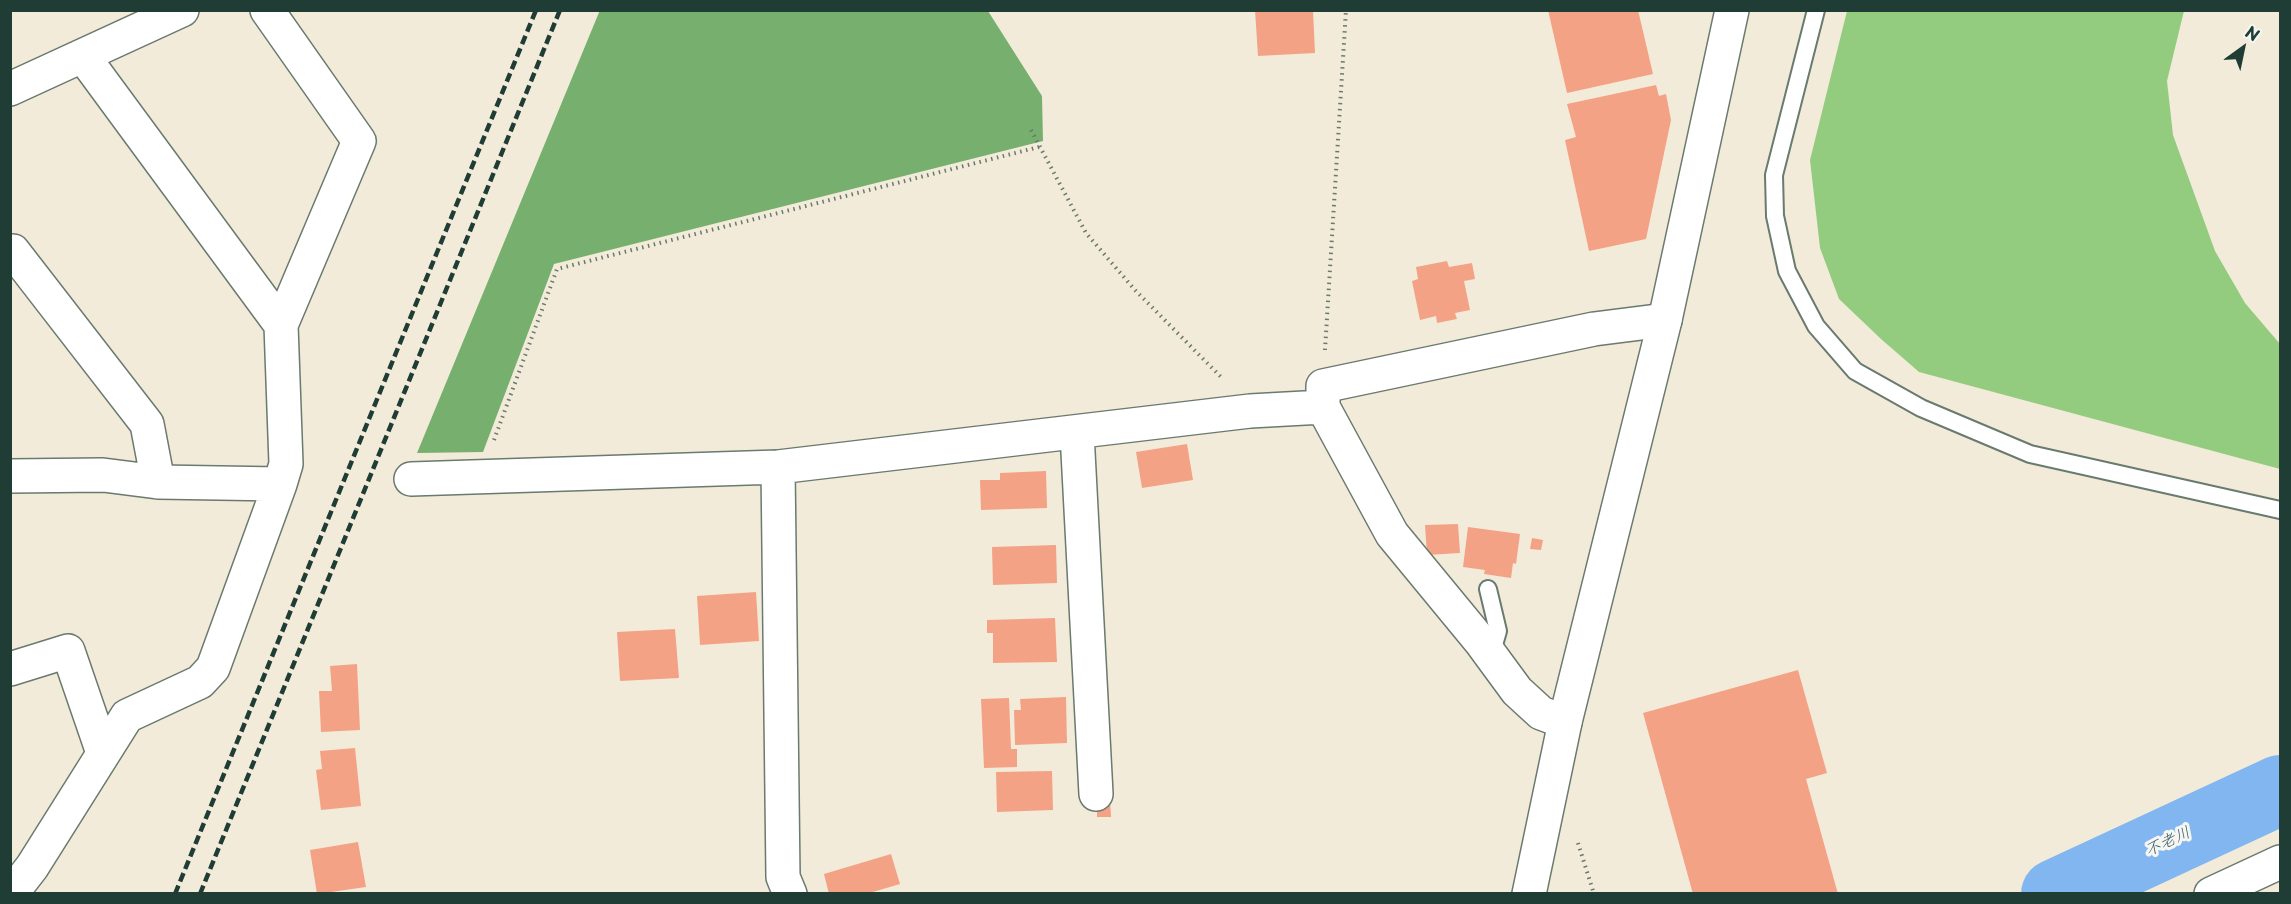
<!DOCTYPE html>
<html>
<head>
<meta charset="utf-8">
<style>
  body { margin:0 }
  #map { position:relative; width:2291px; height:904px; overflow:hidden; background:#f3ebd9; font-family:"Playpen Sans",sans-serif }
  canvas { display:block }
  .frame { position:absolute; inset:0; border:12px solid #1f3d34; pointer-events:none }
  .north { position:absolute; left:2213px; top:18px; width:60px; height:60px; -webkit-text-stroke:4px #f6f6f2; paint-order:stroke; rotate:33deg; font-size:16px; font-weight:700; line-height:24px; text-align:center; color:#1f3d34 }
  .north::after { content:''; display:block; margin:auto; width:21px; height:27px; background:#1f3d34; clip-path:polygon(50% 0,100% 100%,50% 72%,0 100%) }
</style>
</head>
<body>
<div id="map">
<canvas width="2291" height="904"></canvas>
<div class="frame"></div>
<div class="north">N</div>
</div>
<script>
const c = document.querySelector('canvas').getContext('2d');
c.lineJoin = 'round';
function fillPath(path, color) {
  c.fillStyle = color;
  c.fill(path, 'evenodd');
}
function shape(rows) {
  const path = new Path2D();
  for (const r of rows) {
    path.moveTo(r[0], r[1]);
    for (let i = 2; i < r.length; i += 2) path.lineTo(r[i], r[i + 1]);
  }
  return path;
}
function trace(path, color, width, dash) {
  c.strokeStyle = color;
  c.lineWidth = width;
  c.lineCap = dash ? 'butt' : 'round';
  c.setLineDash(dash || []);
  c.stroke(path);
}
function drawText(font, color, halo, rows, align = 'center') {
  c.font = font + ' "Playpen Sans","Klee One",sans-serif';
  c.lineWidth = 6;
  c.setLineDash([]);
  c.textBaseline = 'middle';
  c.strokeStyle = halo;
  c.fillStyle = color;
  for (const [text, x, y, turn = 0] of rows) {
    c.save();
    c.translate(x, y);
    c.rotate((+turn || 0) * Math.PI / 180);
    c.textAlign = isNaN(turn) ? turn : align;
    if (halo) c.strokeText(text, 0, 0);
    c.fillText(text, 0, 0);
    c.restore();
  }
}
fillPath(shape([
  [1847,11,2184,11,2167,81,2173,135,2215,251,2245,303,2280,344,2280,469,1919,372,1881,339,1839,299,1820,248,1810,160]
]), '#94cc7f');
fillPath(shape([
  [600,10,988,11,1042,96,1043,141,554,264,483,452,417,453]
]), '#77b06e');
trace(shape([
  [2056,894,2280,790]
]), '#82b6f0', 70);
fillPath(shape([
  [1255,10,1313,10,1315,53,1258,56],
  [1548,10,1638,10,1653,74,1567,93],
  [1656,85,1659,96,1666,94,1671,120,1646,239,1589,251,1565,140,1576,137,1567,104],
  [1447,261,1449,267,1472,263,1475,279,1464,281,1470,310,1455,313,1457,319,1437,323,1436,316,1420,320,1412,281,1418,279,1416,267],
  [1187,444,1193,480,1142,488,1136,452],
  [1046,471,1047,508,981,510,980,480,1000,480,1000,473],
  [1458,524,1460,553,1427,555,1425,525],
  [1468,527,1520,534,1516,564,1513,563,1511,578,1484,574,1485,570,1463,567],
  [1532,538,1543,540,1541,550,1530,549],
  [1056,545,1057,583,993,585,992,547],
  [756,592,759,641,700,645,697,596],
  [1055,618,1057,662,993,663,993,633,987,633,987,620],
  [675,629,679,678,620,681,617,632],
  [357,664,360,730,321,732,319,691,332,691,330,666],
  [1798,670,1827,773,1806,779,1838,894,1693,894,1643,713],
  [1066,697,1067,743,1015,745,1014,710,1021,710,1020,699],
  [1009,698,1011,749,1017,749,1017,767,984,768,981,699],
  [355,748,361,806,321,810,316,770,322,769,320,751],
  [1052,771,1053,810,997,812,996,772],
  [1097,799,1110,799,1111,817,1097,817],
  [358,842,366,887,317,894,310,850],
  [891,854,900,884,866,894,829,894,824,874]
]), '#f3a286');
const service = shape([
  [1816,10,1774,175,1775,216,1787,271,1816,326,1855,371,1921,408,2030,454,2280,510],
  [1488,589,1498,631,1491,655]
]);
const minor = shape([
  [267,10,359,141,281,325,286,464,280,484],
  [83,56,281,325],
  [10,89,182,10],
  [10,251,13,251,147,424,158,482],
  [1077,433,1096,794],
  [778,467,783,877,790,894],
  [10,476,103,475,158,482,280,484,213,668,200,682,127,716,32,867,11,894],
  [411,479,778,467,1250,411,1323,407],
  [10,669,68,651,103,753],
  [1565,722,1541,713,1517,691,1481,642,1392,534,1323,407,1323,386,1594,329,1665,320]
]);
const tertiary = shape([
  [1529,894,1565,722,1665,320,1732,10],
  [2211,894,2280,862]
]);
trace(service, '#697a6e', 20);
trace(minor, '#697a6e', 36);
trace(tertiary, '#697a6e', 36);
trace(shape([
  [1031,130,1086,233,1135,290,1221,377],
  [1325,350,1346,10],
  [494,440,557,269,1039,147],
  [1578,843,1594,894]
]), '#697a6e', 4, [1.5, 4.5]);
trace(service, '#fff', 16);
trace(minor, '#fff', 33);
trace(tertiary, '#fff', 33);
trace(shape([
  [175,894,536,10],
  [200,894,560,10]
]), '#1f3d34', 4.5, [9, 4.5]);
drawText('italic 16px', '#385b63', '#f6f6f2', [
  ["不老川",2168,842,-25]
]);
</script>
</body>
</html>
